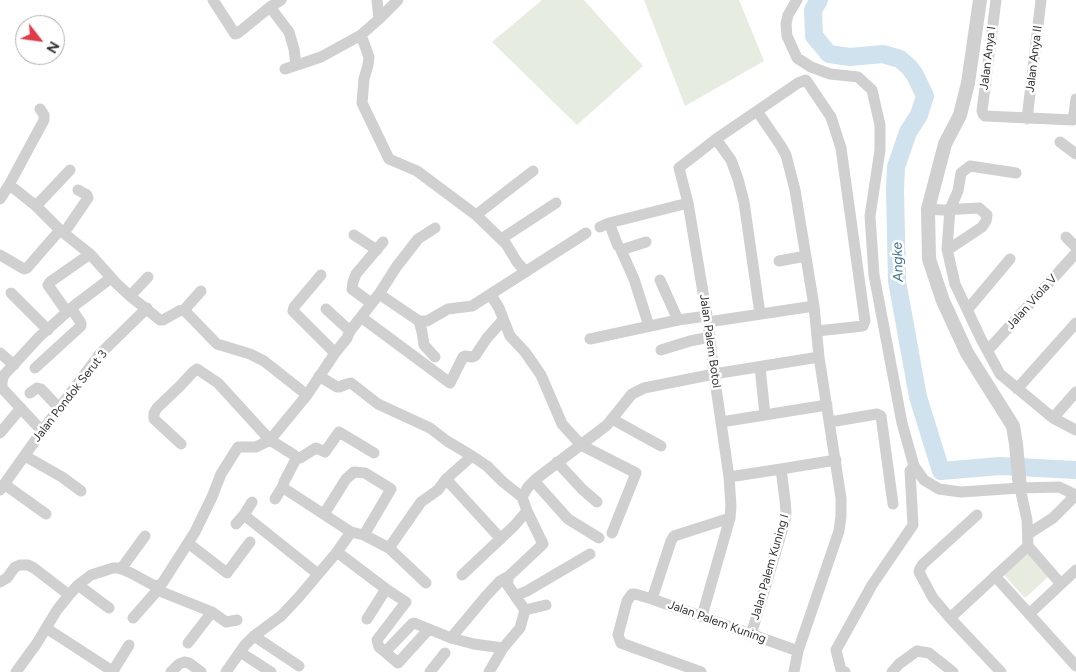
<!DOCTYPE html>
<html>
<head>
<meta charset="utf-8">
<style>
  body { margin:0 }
  #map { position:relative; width:1076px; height:672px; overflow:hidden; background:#fff; font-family:Figtree,sans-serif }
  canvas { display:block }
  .north { position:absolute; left:15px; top:15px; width:50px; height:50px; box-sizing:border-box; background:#fff; border:1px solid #adadad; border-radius:50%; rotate:120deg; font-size:14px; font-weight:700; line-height:20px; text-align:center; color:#333 }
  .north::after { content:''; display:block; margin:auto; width:18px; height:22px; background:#e63946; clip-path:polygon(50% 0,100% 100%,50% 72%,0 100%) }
</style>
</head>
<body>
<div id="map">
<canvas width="1076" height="672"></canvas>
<div class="north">N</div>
</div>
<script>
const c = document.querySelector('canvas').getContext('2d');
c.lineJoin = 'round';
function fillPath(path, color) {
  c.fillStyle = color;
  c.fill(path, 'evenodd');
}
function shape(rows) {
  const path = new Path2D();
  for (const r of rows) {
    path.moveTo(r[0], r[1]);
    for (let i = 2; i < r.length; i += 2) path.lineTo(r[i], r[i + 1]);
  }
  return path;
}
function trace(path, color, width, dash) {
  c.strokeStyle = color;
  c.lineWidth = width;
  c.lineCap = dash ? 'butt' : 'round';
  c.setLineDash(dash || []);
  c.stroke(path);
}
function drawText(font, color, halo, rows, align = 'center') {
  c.font = font + ' Figtree,sans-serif';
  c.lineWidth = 5;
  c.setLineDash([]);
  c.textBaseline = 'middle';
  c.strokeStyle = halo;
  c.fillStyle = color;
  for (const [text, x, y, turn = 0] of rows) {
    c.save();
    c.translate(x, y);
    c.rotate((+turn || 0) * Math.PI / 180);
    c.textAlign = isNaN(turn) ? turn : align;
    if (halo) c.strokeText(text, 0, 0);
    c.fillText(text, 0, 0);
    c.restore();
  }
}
fillPath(shape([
  [542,0,584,0,643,66,577,125,492,42],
  [644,0,739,0,764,61,685,106],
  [1028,553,1049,576,1025,598,1004,575]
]), '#e6ecdf');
trace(shape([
  [819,0,813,10,814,36,829,54,850,57,883,54,900,59,909,67,915,75,925,96,919,115,908,132,896,167,895,190,897,281,918,397,941,471,1000,466,1076,470]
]), '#cfe2ee', 18);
trace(shape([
  [213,0,235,34,238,33,270,7,289,32,294,49,296,65],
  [377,0,379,19,361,35,369,57,368,65,364,79,362,103,389,159,417,171,476,215,506,244,517,262,526,272],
  [797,0,788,15,786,24,787,36,797,58,811,67,830,74,858,77,872,90,880,125,880,150,870,216,874,275,902,423,914,466,924,480,939,489,961,492,1020,488,1059,487,1076,495,1053,518,1028,534],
  [996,0,982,111,983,114,985,116,1073,120],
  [270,7,281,0],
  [379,19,398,0],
  [285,69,321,57,361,35],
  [757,111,781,146,786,155,795,190,814,306,819,357,841,498,841,516,839,531,798,651,794,672],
  [1027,119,1041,0],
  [1073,120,1076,99],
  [716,139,731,160,738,179,744,202,760,314],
  [1060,142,1076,154],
  [1016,173,970,166,961,173,958,191,950,209,947,249,955,284,981,339,1000,374,1053,418,1076,430],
  [9,185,44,120,44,115,40,109],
  [0,199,9,185,16,190,36,206,60,230,90,254,116,283,130,296,160,320,163,320,179,311,184,310,201,291],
  [36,206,70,170],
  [928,209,942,210,979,208,987,215,986,221,982,227,952,247,947,249],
  [476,215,533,171],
  [609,223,618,246],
  [600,227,609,223,688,203],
  [64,233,88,198,87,195,78,190],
  [354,235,377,250],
  [1066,237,1076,247],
  [501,239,556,203],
  [646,242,621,250,634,279,649,326],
  [0,255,24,269,27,268,60,230],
  [779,261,806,256],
  [321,275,294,307,293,311,335,353],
  [660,280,678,320,707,316],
  [11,293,48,330],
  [379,294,397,266,418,239,435,228],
  [491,295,499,308,510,336,525,352,541,375,562,424,581,445,636,473,612,533],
  [130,296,148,277],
  [371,303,352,289,353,282,356,274,383,242],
  [326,309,350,331],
  [968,309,1010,259],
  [184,310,217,344,250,354,264,361,307,395],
  [67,312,48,285,50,282,90,254],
  [361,317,450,383,463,357,465,356,472,357,475,356,487,338,503,320],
  [419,321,422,332,424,345,435,357],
  [708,322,814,306],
  [590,339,678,320],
  [661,350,690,341,710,337],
  [988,350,1076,253],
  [0,353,14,365],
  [760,367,765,415],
  [35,368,81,326,81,323,71,308],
  [319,376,337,387,339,387,347,384,351,383,378,404,430,428,447,441,472,456],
  [1017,389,1076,323],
  [30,393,37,388,41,389,59,408],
  [1053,418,1076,392],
  [612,419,661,446],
  [721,422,827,405],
  [830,422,877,414,881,416,893,504],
  [42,431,2,388,2,381,4,375,39,337,75,305,111,278],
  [0,433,21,408],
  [181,444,154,419,154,413,157,408,180,386,193,372,197,369,218,383,270,440,294,455,296,459,284,482,283,486,285,489,351,532,364,535,389,548,421,502,438,490,446,479,472,456,487,466,503,482,522,497,528,487,536,479,607,425,632,394,644,388,714,374,819,357],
  [25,456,62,477,81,491],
  [296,459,300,458,316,448,325,452,339,432,374,453],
  [557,462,582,489,597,502],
  [729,477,781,469,836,460],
  [446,479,501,539],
  [534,481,568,519,599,538],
  [4,484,46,514],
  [1020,488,1027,520,1028,546,1061,584],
  [0,490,42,431,99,355,147,308],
  [275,499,283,486],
  [324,514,346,479,354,472,365,473,391,489,364,535],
  [244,515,252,502],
  [977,515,923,564,920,569,919,572,933,598,950,618,1001,672],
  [236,524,244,515,318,574],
  [188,543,227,573,250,542],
  [389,548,426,583],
  [337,552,386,589,406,602,377,640,379,647,385,652],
  [121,569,145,536],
  [462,575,514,526,527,511],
  [995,576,1076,666],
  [0,582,7,578,15,567,20,565,28,565,34,568,69,595],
  [78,585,109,608],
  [159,586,162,592,212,612,226,622,237,620],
  [515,596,527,591,590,554],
  [652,599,671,541,674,536,730,518],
  [525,610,546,605],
  [1029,614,1076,570],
  [702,616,730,518,731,506,729,477,714,374,708,322,688,203,679,168,680,167,716,139,798,83,806,80,831,117,841,148,865,321,863,326,817,331],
  [133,618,155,593,159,586],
  [950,618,1028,546],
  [367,619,386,589],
  [46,628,114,672],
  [429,629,414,623,412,624,385,652,398,663,429,629,451,638,474,644,503,648],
  [751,635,785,521,786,512,785,500,781,469],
  [254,636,299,666],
  [451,638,486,596,500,581,509,576],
  [188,643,212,612],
  [240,652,271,672],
  [113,671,129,645],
  [16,672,37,643,57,610,69,595,78,585,91,575,113,568,119,568,131,573,153,585,159,586,163,582,195,532,212,497,221,474,238,447,256,447,270,440,307,395,335,353,347,338,350,331,379,294,419,321,427,321,448,309,472,306,586,233],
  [171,672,179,664,184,662,189,663,201,672],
  [226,672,245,645,254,636,281,616,298,598,337,552,351,532],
  [430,672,445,653],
  [489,672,503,648,520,628,525,610,507,584,509,576,543,544,527,511,522,497],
  [701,672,621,643,618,635,627,601,632,594,635,594,652,599,798,651],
  [845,672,841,670,836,650,872,585,913,525,910,471,914,466],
  [892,672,899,664,917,651,929,653,953,672]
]), '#d0d0d0', 11);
trace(shape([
  [980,0,968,83,960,115,945,144,928,209,929,259,943,301,967,353,1013,426,1016,444,1020,488]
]), '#d0d0d0', 14);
drawText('12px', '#333', '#fff', [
  ["Jalan Anya I",988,58,-83],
  ["Jalan Anya II",1034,59,-83],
  ["Jalan Viola V",1032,302,-48],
  ["Jalan Palem Botol",710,341,82],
  ["Jalan Pondok Serut 3",70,396,-52],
  ["Jalan Palem Kuning I",770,567,-74],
  ["Jalan Palem Kuning",717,622,20]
]);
drawText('italic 14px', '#3f7597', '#fff', [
  ["Angke",898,262,-92]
]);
</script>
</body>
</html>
